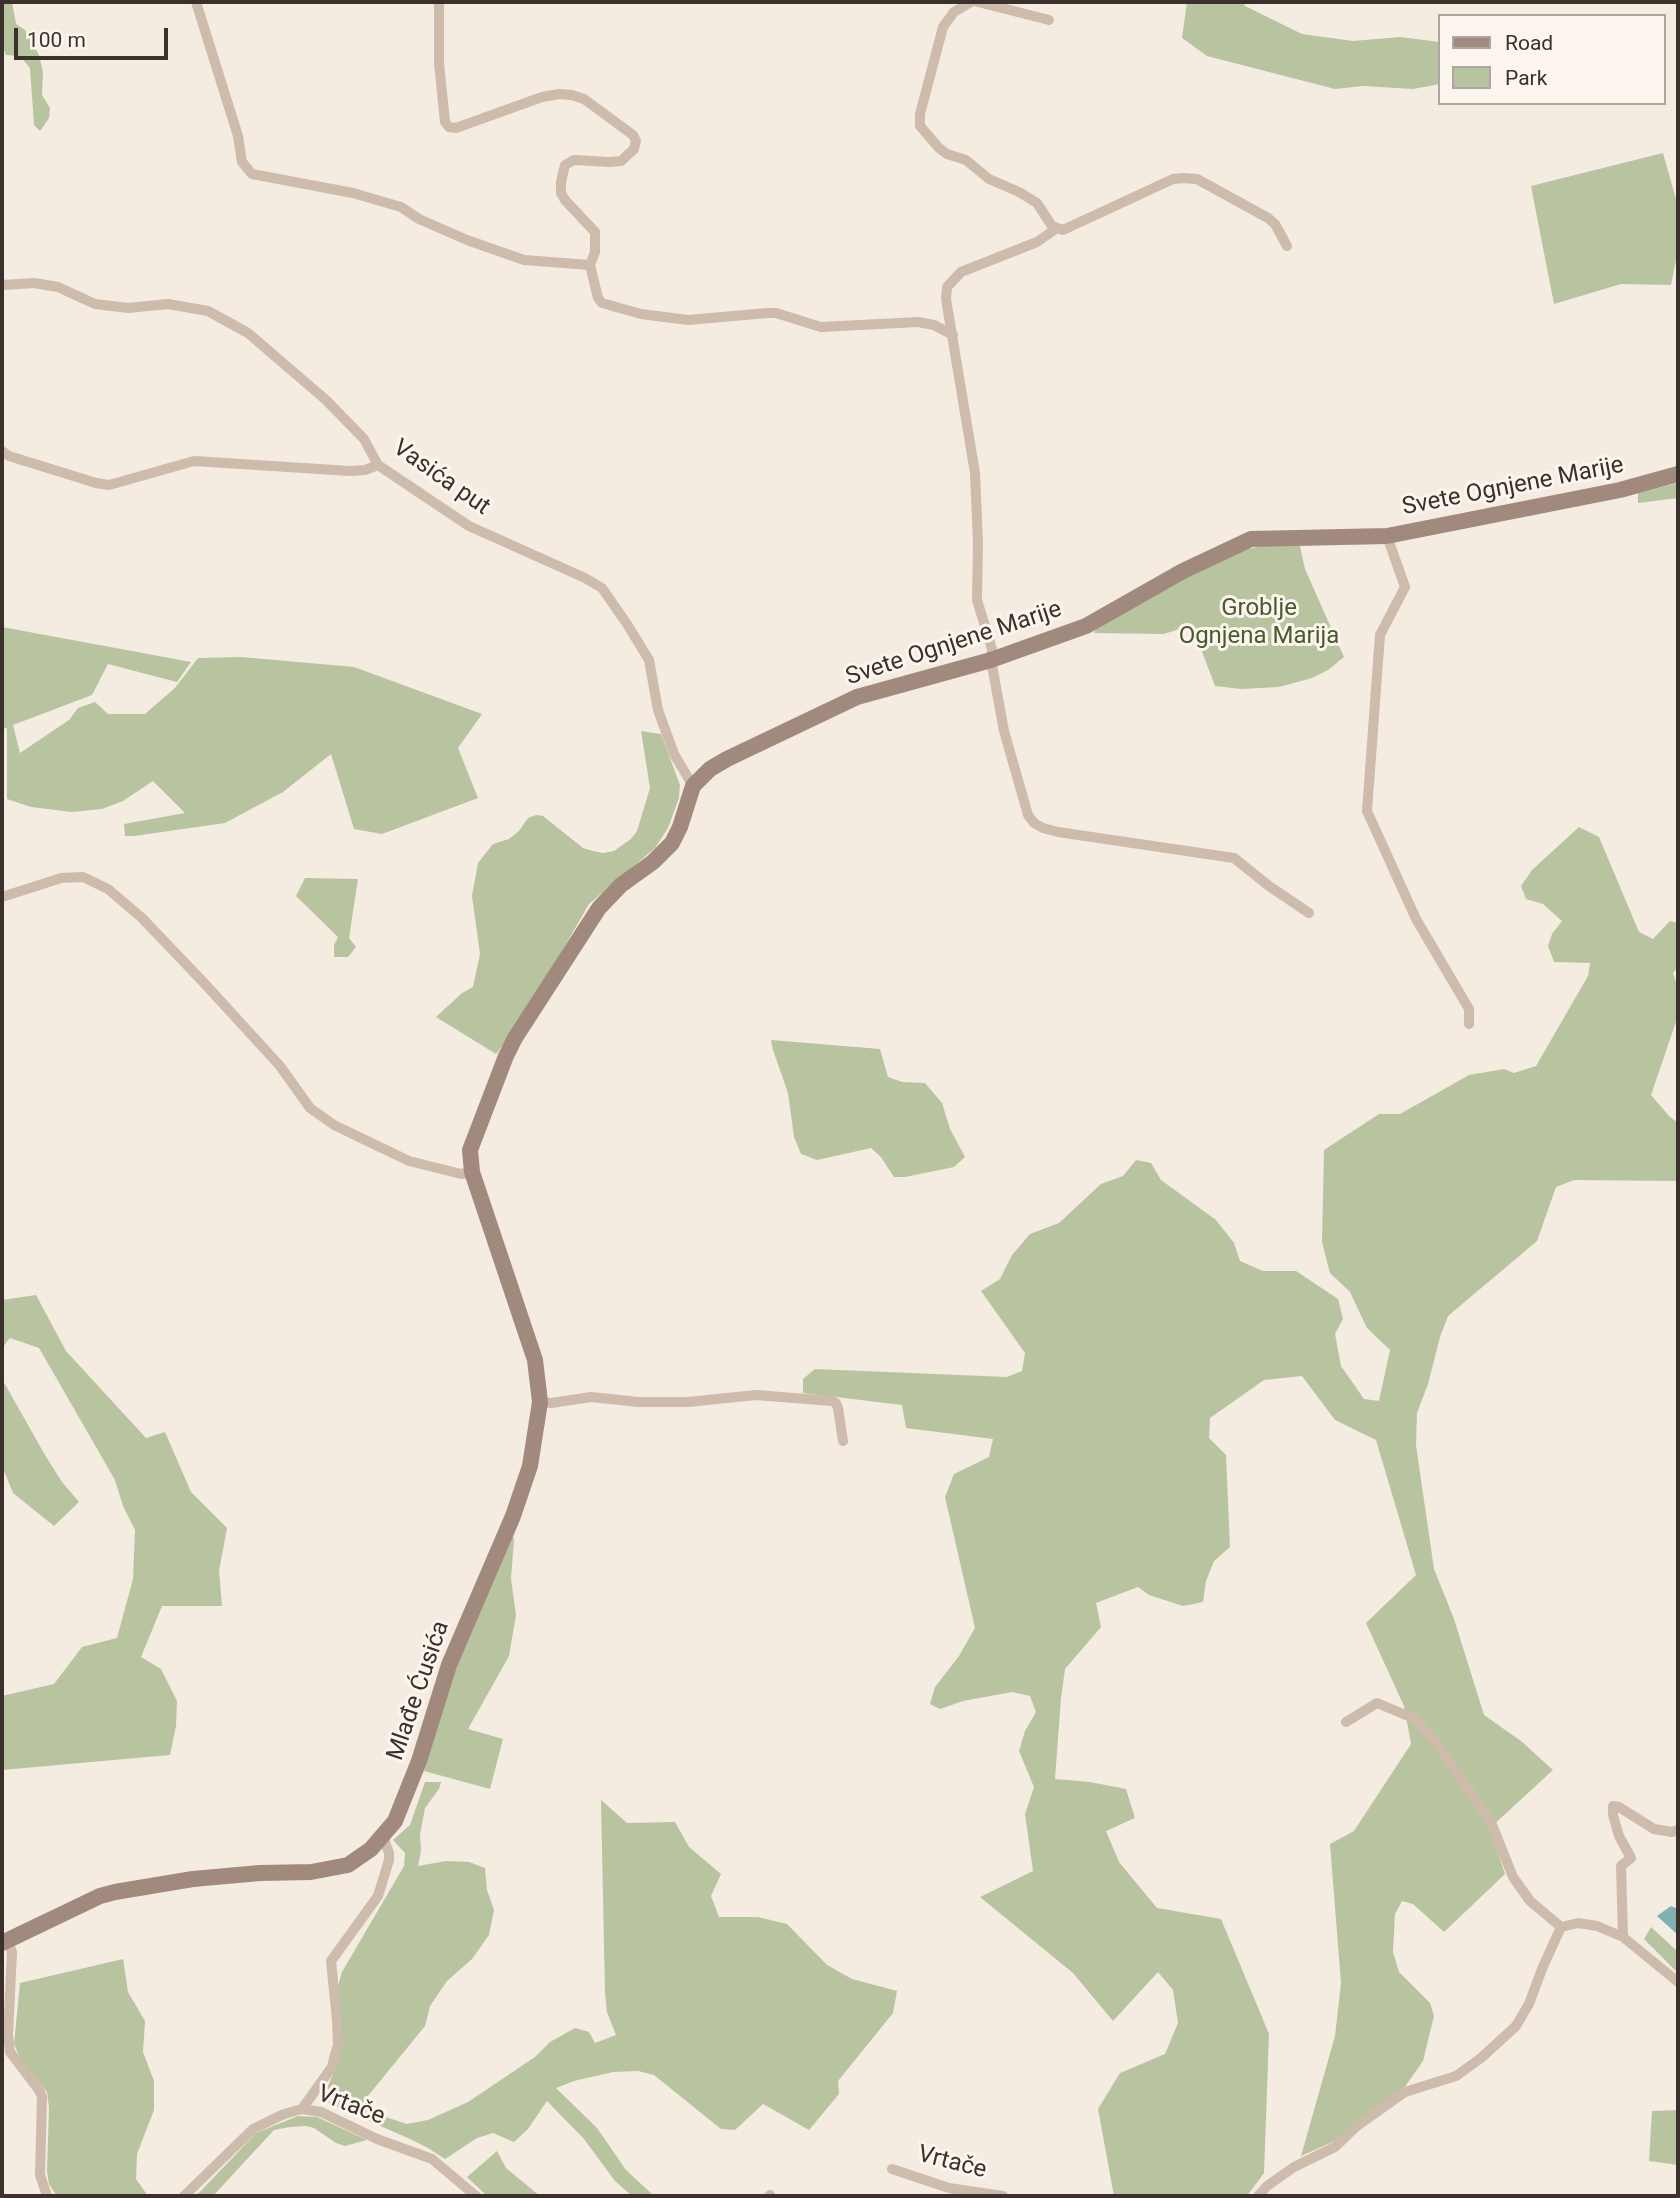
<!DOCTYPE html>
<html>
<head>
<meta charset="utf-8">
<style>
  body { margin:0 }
  #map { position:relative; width:1680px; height:2198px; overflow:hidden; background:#f4ebe1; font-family:Roboto,sans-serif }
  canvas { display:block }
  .frame { position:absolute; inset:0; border:4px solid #3b302b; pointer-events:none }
  .legend { position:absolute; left:1438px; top:14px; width:228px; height:91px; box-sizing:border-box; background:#fbf5ee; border:2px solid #aea6a0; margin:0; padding:9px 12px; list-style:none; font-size:21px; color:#3b302b }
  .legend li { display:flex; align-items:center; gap:14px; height:35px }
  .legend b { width:35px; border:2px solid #aea6a0 }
  .scale { position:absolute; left:14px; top:28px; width:154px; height:32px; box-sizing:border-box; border:4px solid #3b302b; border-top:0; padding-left:9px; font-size:21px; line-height:24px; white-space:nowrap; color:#3b302b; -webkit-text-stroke:5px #fbf5ee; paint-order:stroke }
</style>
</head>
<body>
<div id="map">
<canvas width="1680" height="2198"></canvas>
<div class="frame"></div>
<ul class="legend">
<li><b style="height:9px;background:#a18a7d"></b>Road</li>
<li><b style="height:19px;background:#b8c4a0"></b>Park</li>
</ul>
<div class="scale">100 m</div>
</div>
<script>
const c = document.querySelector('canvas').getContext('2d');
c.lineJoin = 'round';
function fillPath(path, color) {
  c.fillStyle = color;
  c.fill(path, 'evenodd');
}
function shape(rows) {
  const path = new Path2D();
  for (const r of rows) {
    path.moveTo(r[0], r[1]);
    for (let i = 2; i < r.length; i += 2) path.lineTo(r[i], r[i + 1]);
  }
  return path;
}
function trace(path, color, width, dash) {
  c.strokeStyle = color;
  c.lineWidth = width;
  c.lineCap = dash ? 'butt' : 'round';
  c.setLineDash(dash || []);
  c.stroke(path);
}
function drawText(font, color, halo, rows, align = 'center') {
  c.font = font + ' Roboto,sans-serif';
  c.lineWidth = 6;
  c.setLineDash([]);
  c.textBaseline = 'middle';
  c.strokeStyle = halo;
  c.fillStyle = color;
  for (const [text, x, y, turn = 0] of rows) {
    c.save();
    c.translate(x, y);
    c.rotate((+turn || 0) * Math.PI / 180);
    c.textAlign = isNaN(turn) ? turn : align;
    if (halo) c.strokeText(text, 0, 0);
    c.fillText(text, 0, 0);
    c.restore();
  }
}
fillPath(shape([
  [2,2,12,2,16,24,25,30,39,55,43,72,42,95,50,108,49,118,40,131,34,125,30,68,20,56,6,55,2,45],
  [1187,2,1242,2,1245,6,1302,34,1353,41,1400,37,1440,42,1440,84,1413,89,1363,86,1335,89,1207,56,1182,38],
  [1663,153,1678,206,1678,250,1671,285,1621,284,1554,304,1531,186],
  [1678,483,1678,498,1638,503,1638,493],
  [1261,546,1300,546,1305,569,1344,657,1328,670,1312,678,1279,687,1241,689,1215,686,1192,625,1164,634,1094,633,1097,627,1228,554],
  [2,627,191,662,177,682,108,664,92,695,13,725,20,753,69,720,78,708,95,702,108,714,145,714,175,688,198,658,241,657,354,667,482,714,458,748,478,798,382,834,354,829,331,754,283,792,225,823,134,836,125,836,124,824,185,813,153,781,123,801,102,809,72,812,31,807,7,799,7,728,2,729],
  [641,731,661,734,680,785,679,798,668,828,655,848,589,904,527,1012,496,1054,436,1017,462,993,473,987,480,954,472,896,478,863,493,844,509,839,519,831,528,818,536,815,543,816,583,848,593,851,603,853,614,851,631,839,637,831,650,788],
  [1579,827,1599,837,1639,932,1653,939,1670,921,1678,923,1678,967,1673,973,1678,988,1678,1016,1651,1095,1669,1116,1678,1123,1678,1181,1574,1180,1556,1187,1537,1241,1448,1316,1440,1337,1428,1384,1417,1413,1416,1445,1434,1569,1454,1619,1484,1715,1521,1741,1553,1770,1490,1828,1505,1874,1444,1932,1413,1904,1402,1901,1395,1914,1393,1952,1399,1972,1430,2003,1434,2016,1423,2061,1404,2088,1335,2141,1301,2156,1335,2036,1341,1983,1330,1844,1354,1831,1411,1744,1404,1706,1366,1623,1416,1575,1376,1440,1335,1420,1302,1376,1264,1380,1210,1418,1209,1438,1226,1455,1230,1547,1214,1561,1206,1581,1203,1602,1183,1606,1149,1595,1138,1587,1096,1603,1101,1627,1065,1669,1061,1698,1055,1779,1090,1782,1126,1789,1135,1818,1106,1831,1119,1862,1157,1908,1221,1919,1269,2034,1264,2173,1247,2196,1114,2196,1098,2109,1120,2073,1165,2054,1178,2023,1173,1990,1158,1972,1113,2021,1073,1973,980,1897,1033,1871,1025,1814,1034,1787,1019,1751,1025,1731,1036,1712,1030,1696,1012,1692,963,1701,940,1709,930,1704,935,1687,959,1656,975,1628,945,1497,954,1474,989,1457,993,1439,906,1428,902,1405,803,1393,803,1379,815,1369,1007,1377,1022,1371,1025,1353,981,1291,1000,1279,1012,1255,1030,1234,1059,1223,1101,1184,1123,1176,1136,1160,1151,1163,1161,1180,1216,1220,1234,1243,1240,1261,1263,1271,1296,1271,1338,1299,1343,1319,1335,1334,1341,1366,1364,1399,1379,1401,1390,1350,1367,1328,1350,1292,1330,1273,1322,1242,1324,1150,1379,1114,1400,1114,1469,1075,1504,1069,1514,1073,1536,1066,1588,976,1590,963,1554,962,1548,946,1552,934,1562,921,1543,904,1526,899,1521,886,1532,870],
  [305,878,358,879,349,938,356,947,348,957,334,957,334,945,338,937,296,896],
  [771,1040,880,1049,888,1077,902,1082,925,1083,942,1103,950,1129,965,1157,954,1167,905,1177,894,1177,881,1157,871,1148,817,1160,801,1154,794,1137,788,1093,773,1050],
  [36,1295,66,1351,146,1438,165,1432,191,1492,227,1528,219,1571,222,1606,162,1606,141,1657,161,1669,177,1701,176,1726,170,1755,2,1770,2,1696,54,1684,82,1647,117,1638,133,1579,135,1530,123,1506,115,1480,39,1348,10,1338,2,1348,2,1300],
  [2,1379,45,1455,62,1482,79,1502,54,1526,13,1493,2,1466],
  [512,1534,514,1539,511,1579,516,1615,509,1656,468,1729,503,1739,490,1789,424,1771,452,1670],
  [425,1782,441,1782,439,1789,425,1808,420,1835,421,1851,418,1866,446,1861,469,1862,485,1868,487,1890,494,1910,489,1935,472,1959,447,1981,430,2006,425,2026,363,2102,379,2115,407,2124,428,2120,468,2102,535,2057,550,2042,575,2028,589,2032,595,2043,616,2035,607,2012,605,1993,601,1800,627,1823,675,1822,689,1847,721,1874,711,1896,719,1917,758,1917,787,1924,827,1965,852,1979,897,1991,893,2013,838,2081,839,2094,809,2130,763,2104,735,2130,721,2129,654,2075,638,2071,613,2072,574,2081,556,2088,597,2128,626,2170,654,2196,632,2196,615,2181,584,2139,547,2101,528,2129,514,2142,493,2133,477,2138,445,2159,428,2148,410,2139,322,2100,333,2074,338,1986,342,1972,404,1866,405,1853,393,1840,410,1825],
  [1651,1927,1678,1952,1678,1973,1644,1939],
  [123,1959,128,1992,145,2021,143,2052,154,2081,154,2110,137,2154,136,2179,148,2196,57,2196,49,2184,47,2172,49,2108,47,2092,20,2058,14,2044,20,1983],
  [1678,2110,1678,2165,1649,2161,1652,2111],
  [298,2116,317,2117,367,2140,345,2146,336,2143,314,2128,306,2126,290,2127,274,2130,213,2196,196,2196,256,2133],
  [497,2151,506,2168,540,2196,487,2196,467,2177]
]), '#b8c4a0');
fillPath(shape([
  [1671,1906,1678,1909,1678,1935,1657,1916]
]), '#7fb0b2');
trace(shape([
  [196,2,238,136,242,162,252,174,353,193,401,207,419,219,467,240,524,260,590,265],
  [439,2,439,63,445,122,449,127,456,128,542,97,559,94,572,95,584,99,633,135,636,141,634,149,621,161,610,162,574,160,565,165,561,182,561,193,565,200,595,232,595,252,590,265,598,298,602,303,641,314,688,320,767,313,776,313,821,327,918,322,934,325,953,335],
  [971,2,954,12,943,27,920,114,920,126,939,148,947,154,966,160,989,179,1019,192,1037,203,1052,226,1063,230,1173,179,1183,178,1197,179,1268,218,1275,224,1287,246],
  [978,2,1049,20],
  [1057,228,1037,242,961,272,947,287,946,299,975,473,978,543,977,600,992,649,991,660,1004,731,1028,815,1034,823,1043,828,1058,832,1234,858,1269,886,1309,913],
  [2,285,34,283,58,287,95,304,128,308,168,304,208,311,248,333,326,400,364,439,378,465,469,526,585,578,602,588,627,624,649,660,658,710,674,754,693,786],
  [2,451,9,456,96,483,109,485,194,461,350,471,365,470,378,465],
  [1387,536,1405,587,1380,635,1367,811,1416,919,1469,1009,1469,1024],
  [2,897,61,878,83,877,108,889,142,918,205,984,280,1066,310,1108,334,1125,409,1161,461,1174,472,1172],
  [540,1402,551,1403,591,1397,639,1402,688,1402,756,1395,832,1401,836,1403,838,1408,843,1441],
  [1346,1722,1377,1703,1413,1718,1437,1743,1491,1822,1513,1877,1530,1901,1561,1927],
  [1623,1937,1621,1866,1631,1858,1619,1836,1613,1815,1613,1806,1619,1807,1654,1829,1672,1832,1678,1830],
  [4,1942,10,1947,12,1952,8,2035,10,2052,39,2090,42,2097,40,2175,47,2196],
  [302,2109,332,2067,334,2058,338,2045,337,2020,331,1961,378,1896,389,1860,389,1853,383,1837],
  [892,2169,949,2188,1003,2196],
  [184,2196,253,2129,284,2114,302,2109,321,2112,377,2139,432,2159,476,2196],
  [769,2196,770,2195],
  [1258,2196,1267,2186,1294,2167,1335,2147,1357,2126,1405,2092,1456,2076,1481,2058,1516,2026,1529,2004,1542,1969,1561,1927,1578,1923,1597,1926,1623,1937,1678,1982]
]), '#cdbbac', 10);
trace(shape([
  [2,1943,100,1896,115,1892,193,1879,260,1873,311,1872,348,1865,371,1849,395,1821,419,1761,449,1665,513,1516,530,1466,540,1402,535,1360,472,1172,470,1150,506,1056,515,1038,599,908,621,885,653,862,672,843,680,827,693,786,710,769,727,759,857,697,991,660,1086,626,1183,571,1251,539,1387,536,1620,490,1678,474]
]), '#a18a7d', 16);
drawText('24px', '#3b302b', '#fbf5ee', [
  ["Vasića put",441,478,35],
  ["Svete Ognjene Marije",1513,487,-11],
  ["Svete Ognjene Marije",954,644,-18],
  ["Mlađe Ćusića",419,1691,-71],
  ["Vrtače",351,2106,21],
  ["Vrtače",952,2163,14]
]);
drawText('24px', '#4a5a2e', '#fbf5ee', [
  ["Groblje",1259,609],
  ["Ognjena Marija",1259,637]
]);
</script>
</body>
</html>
